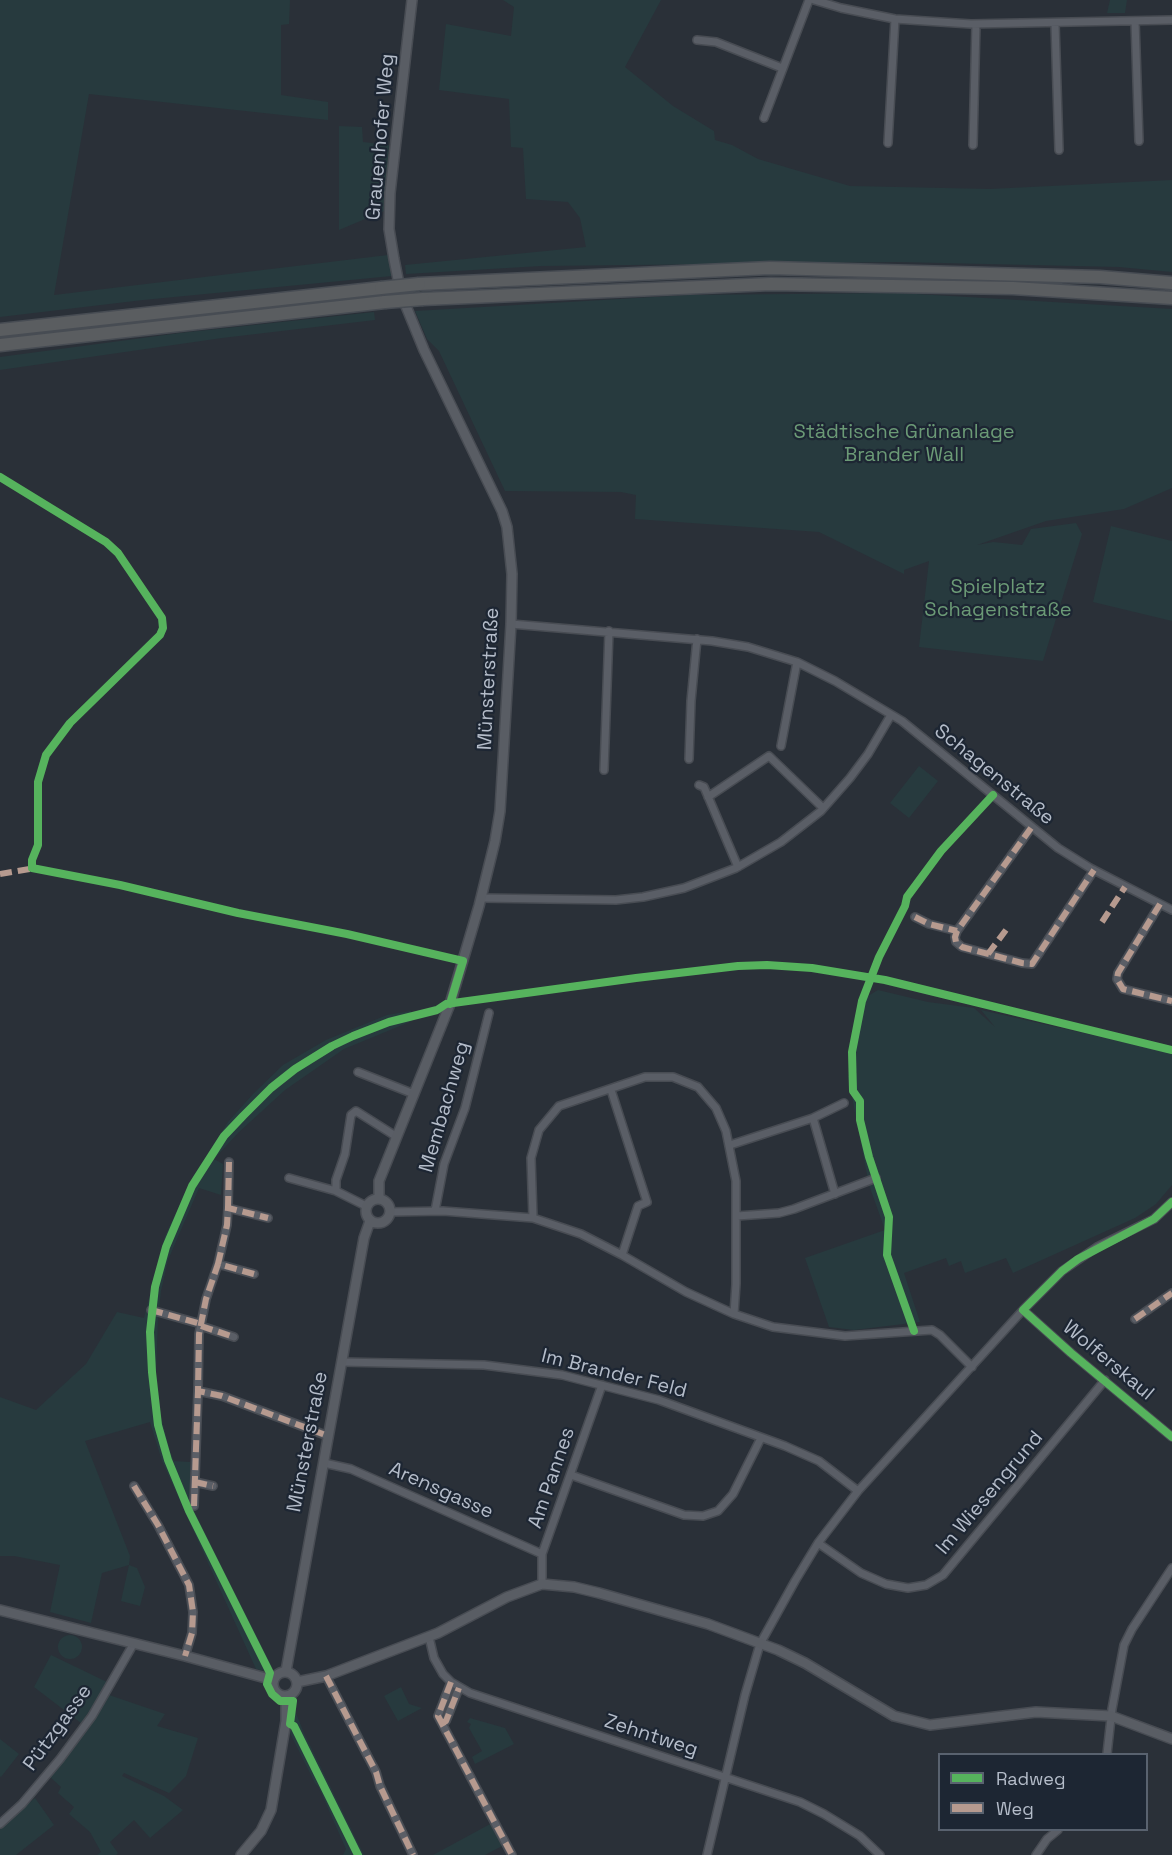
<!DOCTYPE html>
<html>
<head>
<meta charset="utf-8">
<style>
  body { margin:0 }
  #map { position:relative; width:1172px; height:1855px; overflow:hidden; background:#2a3038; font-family:"Space Grotesk",sans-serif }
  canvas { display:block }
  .legend { position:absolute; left:938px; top:1753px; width:210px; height:78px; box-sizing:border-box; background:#1d2633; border:2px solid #59626f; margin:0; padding:8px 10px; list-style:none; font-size:18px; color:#b4bcc9 }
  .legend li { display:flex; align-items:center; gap:12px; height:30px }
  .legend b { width:30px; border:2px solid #59626f }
</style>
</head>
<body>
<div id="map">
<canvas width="1172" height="1855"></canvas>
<ul class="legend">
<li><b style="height:8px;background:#56b35d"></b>Radweg</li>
<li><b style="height:8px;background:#b69a8f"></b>Weg</li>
</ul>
</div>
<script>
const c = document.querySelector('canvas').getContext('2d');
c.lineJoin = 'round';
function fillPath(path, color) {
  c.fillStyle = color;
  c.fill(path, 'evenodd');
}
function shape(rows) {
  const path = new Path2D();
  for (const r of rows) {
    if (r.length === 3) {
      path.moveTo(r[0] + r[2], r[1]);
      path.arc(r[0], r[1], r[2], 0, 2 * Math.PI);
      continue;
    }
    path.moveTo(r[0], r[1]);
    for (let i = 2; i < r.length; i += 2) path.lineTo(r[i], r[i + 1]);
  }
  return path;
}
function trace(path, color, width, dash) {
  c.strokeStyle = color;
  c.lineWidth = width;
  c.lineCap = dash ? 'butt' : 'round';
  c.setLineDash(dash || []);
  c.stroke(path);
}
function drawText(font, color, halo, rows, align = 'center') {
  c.font = font + ' "Space Grotesk",sans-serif';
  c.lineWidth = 4.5;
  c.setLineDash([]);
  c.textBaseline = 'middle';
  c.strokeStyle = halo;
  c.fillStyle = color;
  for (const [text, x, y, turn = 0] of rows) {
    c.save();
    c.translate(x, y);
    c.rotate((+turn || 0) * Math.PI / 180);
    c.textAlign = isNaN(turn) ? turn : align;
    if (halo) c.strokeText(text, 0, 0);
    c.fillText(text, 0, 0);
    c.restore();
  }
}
fillPath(shape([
  [0,0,290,0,289,24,281,25,281,95,328,102,328,120,89,94,54,295,388,255,392,276,143,300,0,317],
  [503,0,661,0,625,67,673,106,714,131,715,140,732,145,758,159,850,186,990,189,1172,180,1172,272,1119,267,899,262,541,266,406,274,405,265,586,247,580,218,568,202,526,199,523,148,511,147,509,99,439,90,446,24,511,36,514,7],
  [1110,0,1127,0,1125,13,1107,13],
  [339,126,362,127,363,142,389,145,384,211,339,230],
  [899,293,1172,309,1172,488,1124,509,1046,521,977,545,993,542,1022,545,1031,529,1076,523,1082,534,1043,661,919,647,929,561,904,570,904,574,819,532,635,519,636,495,621,492,505,491,439,351,427,339,415,311,688,295],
  [374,312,375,320,222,338,0,370,0,357,180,333],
  [1111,526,1172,541,1172,621,1093,602],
  [919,766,938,781,909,818,890,803],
  [878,990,928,1002,974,1008,995,1027,981,1010,1172,1053,1172,1185,1156,1204,1135,1218,1013,1273,1006,1258,965,1273,961,1261,949,1266,946,1258,904,1273,920,1322,854,1330,829,1327,805,1258,885,1230,869,1185,848,1076,857,1073,854,1064,856,1034,863,999],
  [411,1011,412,1021,344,1049,285,1090,238,1133,214,1159,223,1164,221,1195,199,1188,168,1260,161,1291,158,1318,156,1378,161,1417,170,1451,174,1461,190,1462,191,1505,272,1667,265,1671,256,1669,162,1461,150,1422,85,1441,130,1556,129,1565,137,1568,145,1587,140,1606,121,1601,129,1565,102,1573,91,1623,50,1612,60,1565,14,1556,0,1556,0,1397,36,1410,86,1364,117,1312,144,1318,165,1236,194,1175,228,1122,253,1094,283,1065,326,1040,387,1015],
  [70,1647,12],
  [51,1655,107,1682,105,1688,81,1723,34,1687],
  [401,1687,409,1704,422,1708,398,1721,384,1696],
  [109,1695,165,1714,157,1726,198,1738,186,1776,169,1793,124,1773,122,1776,164,1796,183,1810,150,1838,134,1820,110,1842,118,1853,116,1855,97,1855,101,1852,90,1832,69,1814,74,1807,58,1793,61,1787,50,1777,68,1755],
  [294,1708,304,1733,364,1855,343,1855,346,1849,319,1788,315,1783,290,1733],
  [470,1718,505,1728,514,1744,475,1764,472,1757,482,1751,469,1728,471,1724,467,1722],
  [0,1739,19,1754,1,1777,0,1776],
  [35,1798,54,1825,16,1855,0,1855,0,1827],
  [492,1823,504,1845,485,1855,433,1855]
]), '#273a3e');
const street = shape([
  [814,0,841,8,895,19,971,24,1172,20],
  [1135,21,1139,141],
  [1055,24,1059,150],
  [697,40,716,42,782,68],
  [764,118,809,0],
  [888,143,895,19],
  [973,145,976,24],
  [511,624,712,641,748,647,797,662,835,681,902,721,1058,848,1090,868,1172,910],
  [781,746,797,662],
  [689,759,691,701,697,639],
  [604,770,609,631],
  [699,785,704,787,738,867],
  [708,797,769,756,823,808],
  [1031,828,957,931,955,937,956,942,962,947,1022,963,1032,964,1094,870],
  [481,898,616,900,643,897,684,888,736,868,781,842,821,811,850,778,868,754,891,715],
  [1160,904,1118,973,1117,979,1123,989,1172,1001],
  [915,917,929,924,957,931],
  [358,1072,414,1094],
  [611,1090,647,1202,638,1206,622,1255],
  [813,1118,835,1194],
  [730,1145,813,1118,844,1103],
  [289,1178,336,1191,366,1206],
  [336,1191,336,1180,345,1154,351,1115,356,1111,397,1137],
  [228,1208,229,1162],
  [435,1211,444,1164,465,1108,489,1013],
  [390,1212,443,1211,533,1218,581,1234,622,1255,686,1292,734,1314,773,1327,845,1336,932,1330,940,1335,972,1367],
  [737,1216,779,1213,794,1209,876,1178],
  [533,1218,531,1158,539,1130,559,1106,645,1077,673,1077,698,1087,716,1108,726,1131,736,1181,736,1284,734,1314],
  [218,1264,227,1225,228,1208,268,1218],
  [254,1274,218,1264,206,1299,199,1334,198,1391,222,1396,328,1436],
  [151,1310,201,1324],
  [1023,1310,1071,1353,1172,1437],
  [1135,1319,1172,1293],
  [201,1326,234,1337],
  [342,1362,484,1365,562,1375,659,1400,785,1446,819,1461,858,1491],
  [324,1463,351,1469,542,1554],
  [571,1475,684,1515,703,1516,718,1511,733,1494,761,1438],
  [195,1482,213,1486],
  [134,1486,158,1525,189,1585,193,1612,192,1633,185,1656],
  [194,1506,198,1391],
  [818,1543,861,1573,886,1584,908,1588,926,1585,943,1575,1105,1380],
  [542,1584,542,1554,602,1385],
  [429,1637,434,1658,443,1674,451,1682,470,1693,800,1802,824,1814,860,1836,880,1855],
  [326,1676,376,1772,380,1786,413,1855],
  [451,1682,438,1716,512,1855],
  [442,1723,446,1721,459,1688],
  [1107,1754,1112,1709,1124,1645,1132,1629,1172,1568],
  [0,1824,22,1804,60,1759,92,1716,134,1643],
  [707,1855,745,1695,760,1644,795,1581,818,1543,858,1491,1023,1310,1062,1271,1097,1247,1154,1219,1172,1202],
  [1036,1855,1047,1839,1058,1830]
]);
const secondary = shape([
  [379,1198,379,1181,450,1004,479,906,495,841,500,811,511,624,512,574,507,527,502,511,424,350,401,294,394,259,389,229,390,193,412,0],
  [378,1211,12],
  [0,1610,185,1656,273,1680],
  [286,1671,364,1238,370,1221],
  [285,1684,12],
  [297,1682,326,1676,438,1633,507,1597,542,1584,574,1587,599,1593,708,1624,778,1650,805,1663,894,1716,930,1725,1036,1712,1111,1716,1172,1739],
  [241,1855,261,1831,271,1810,286,1721,286,1697]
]);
const highway = shape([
  [419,284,770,268,1100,277,1172,283],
  [423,299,771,284,1013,288,1172,298],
  [0,330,381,288],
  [0,345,385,302]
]);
trace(street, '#484c53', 10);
trace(secondary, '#484c53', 12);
trace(highway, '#474c53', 15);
trace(street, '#5a5e66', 7);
trace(secondary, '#595d64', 9);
trace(highway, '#5a5d60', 12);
const highwayBridge = shape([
  [381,288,419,284],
  [385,302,423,299]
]);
trace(highwayBridge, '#474c53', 15, []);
trace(highwayBridge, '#5a5d60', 12);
trace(shape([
  [1031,828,957,931,955,937,956,942,962,947,1022,963,1032,964,1094,870],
  [0,874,35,868],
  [1160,904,1118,973,1117,979,1123,989,1172,1001],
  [915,917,929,924,957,931],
  [1102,922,1125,887],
  [988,954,1006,930],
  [228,1208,229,1162],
  [218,1264,227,1225,228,1208,268,1218],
  [254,1274,218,1264,206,1299,199,1334,198,1391,222,1396,328,1436],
  [151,1310,201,1324],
  [1135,1319,1172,1293],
  [201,1326,234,1337],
  [195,1482,213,1486],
  [134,1486,158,1525,189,1585,193,1612,192,1633,185,1656],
  [194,1506,198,1391],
  [326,1676,376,1772,380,1786,413,1855],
  [451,1682,438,1716,512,1855],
  [442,1723,446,1721,459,1688]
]), '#b69a8f', 6, [12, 6]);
trace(shape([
  [0,477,106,542,118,553,162,618,163,628,160,635,70,723,46,755,38,782,38,845,32,860,32,868,120,885,238,913,347,934,463,961,450,1004],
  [1172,1202,1154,1219,1078,1259,1062,1271,1023,1310,1071,1353,1172,1437],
  [914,1331,887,1255,889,1217,869,1157,860,1120,860,1101,853,1091,852,1052,862,1001,879,957,905,906,907,897,941,851,993,795],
  [358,1855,294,1726,290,1724,293,1701,280,1701,272,1694,267,1684,270,1673,189,1511,168,1460,158,1425,152,1372,150,1332,155,1287,166,1247,192,1186,224,1136,243,1116,271,1088,295,1069,332,1046,353,1036,389,1022,437,1010,446,1004,636,978,738,966,767,965,812,968,885,980,1172,1050]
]), '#56b35d', 8);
drawText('20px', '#b4bcc9', '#1d2633', [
  ["Grauenhofer Weg",381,137,-85],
  ["Münsterstraße",489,679,-87],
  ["Schagenstraße",994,775,39],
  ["Membachweg",445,1107,-74],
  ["Wolferskaul",1108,1361,40],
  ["Im Brander Feld",614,1374,14],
  ["Münsterstraße",308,1442,-79],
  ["Am Pannes",552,1478,-71],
  ["Arensgasse",441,1491,24],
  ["Im Wiesengrund",990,1493,-50],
  ["Pützgasse",58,1728,-54],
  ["Zehntweg",651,1736,18]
]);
drawText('20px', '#6b9a76', '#1d2633', [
  ["Städtische Grünanlage",904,433],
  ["Brander Wall",904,456],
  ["Spielplatz",998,588],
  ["Schagenstraße",998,611]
]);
</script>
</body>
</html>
